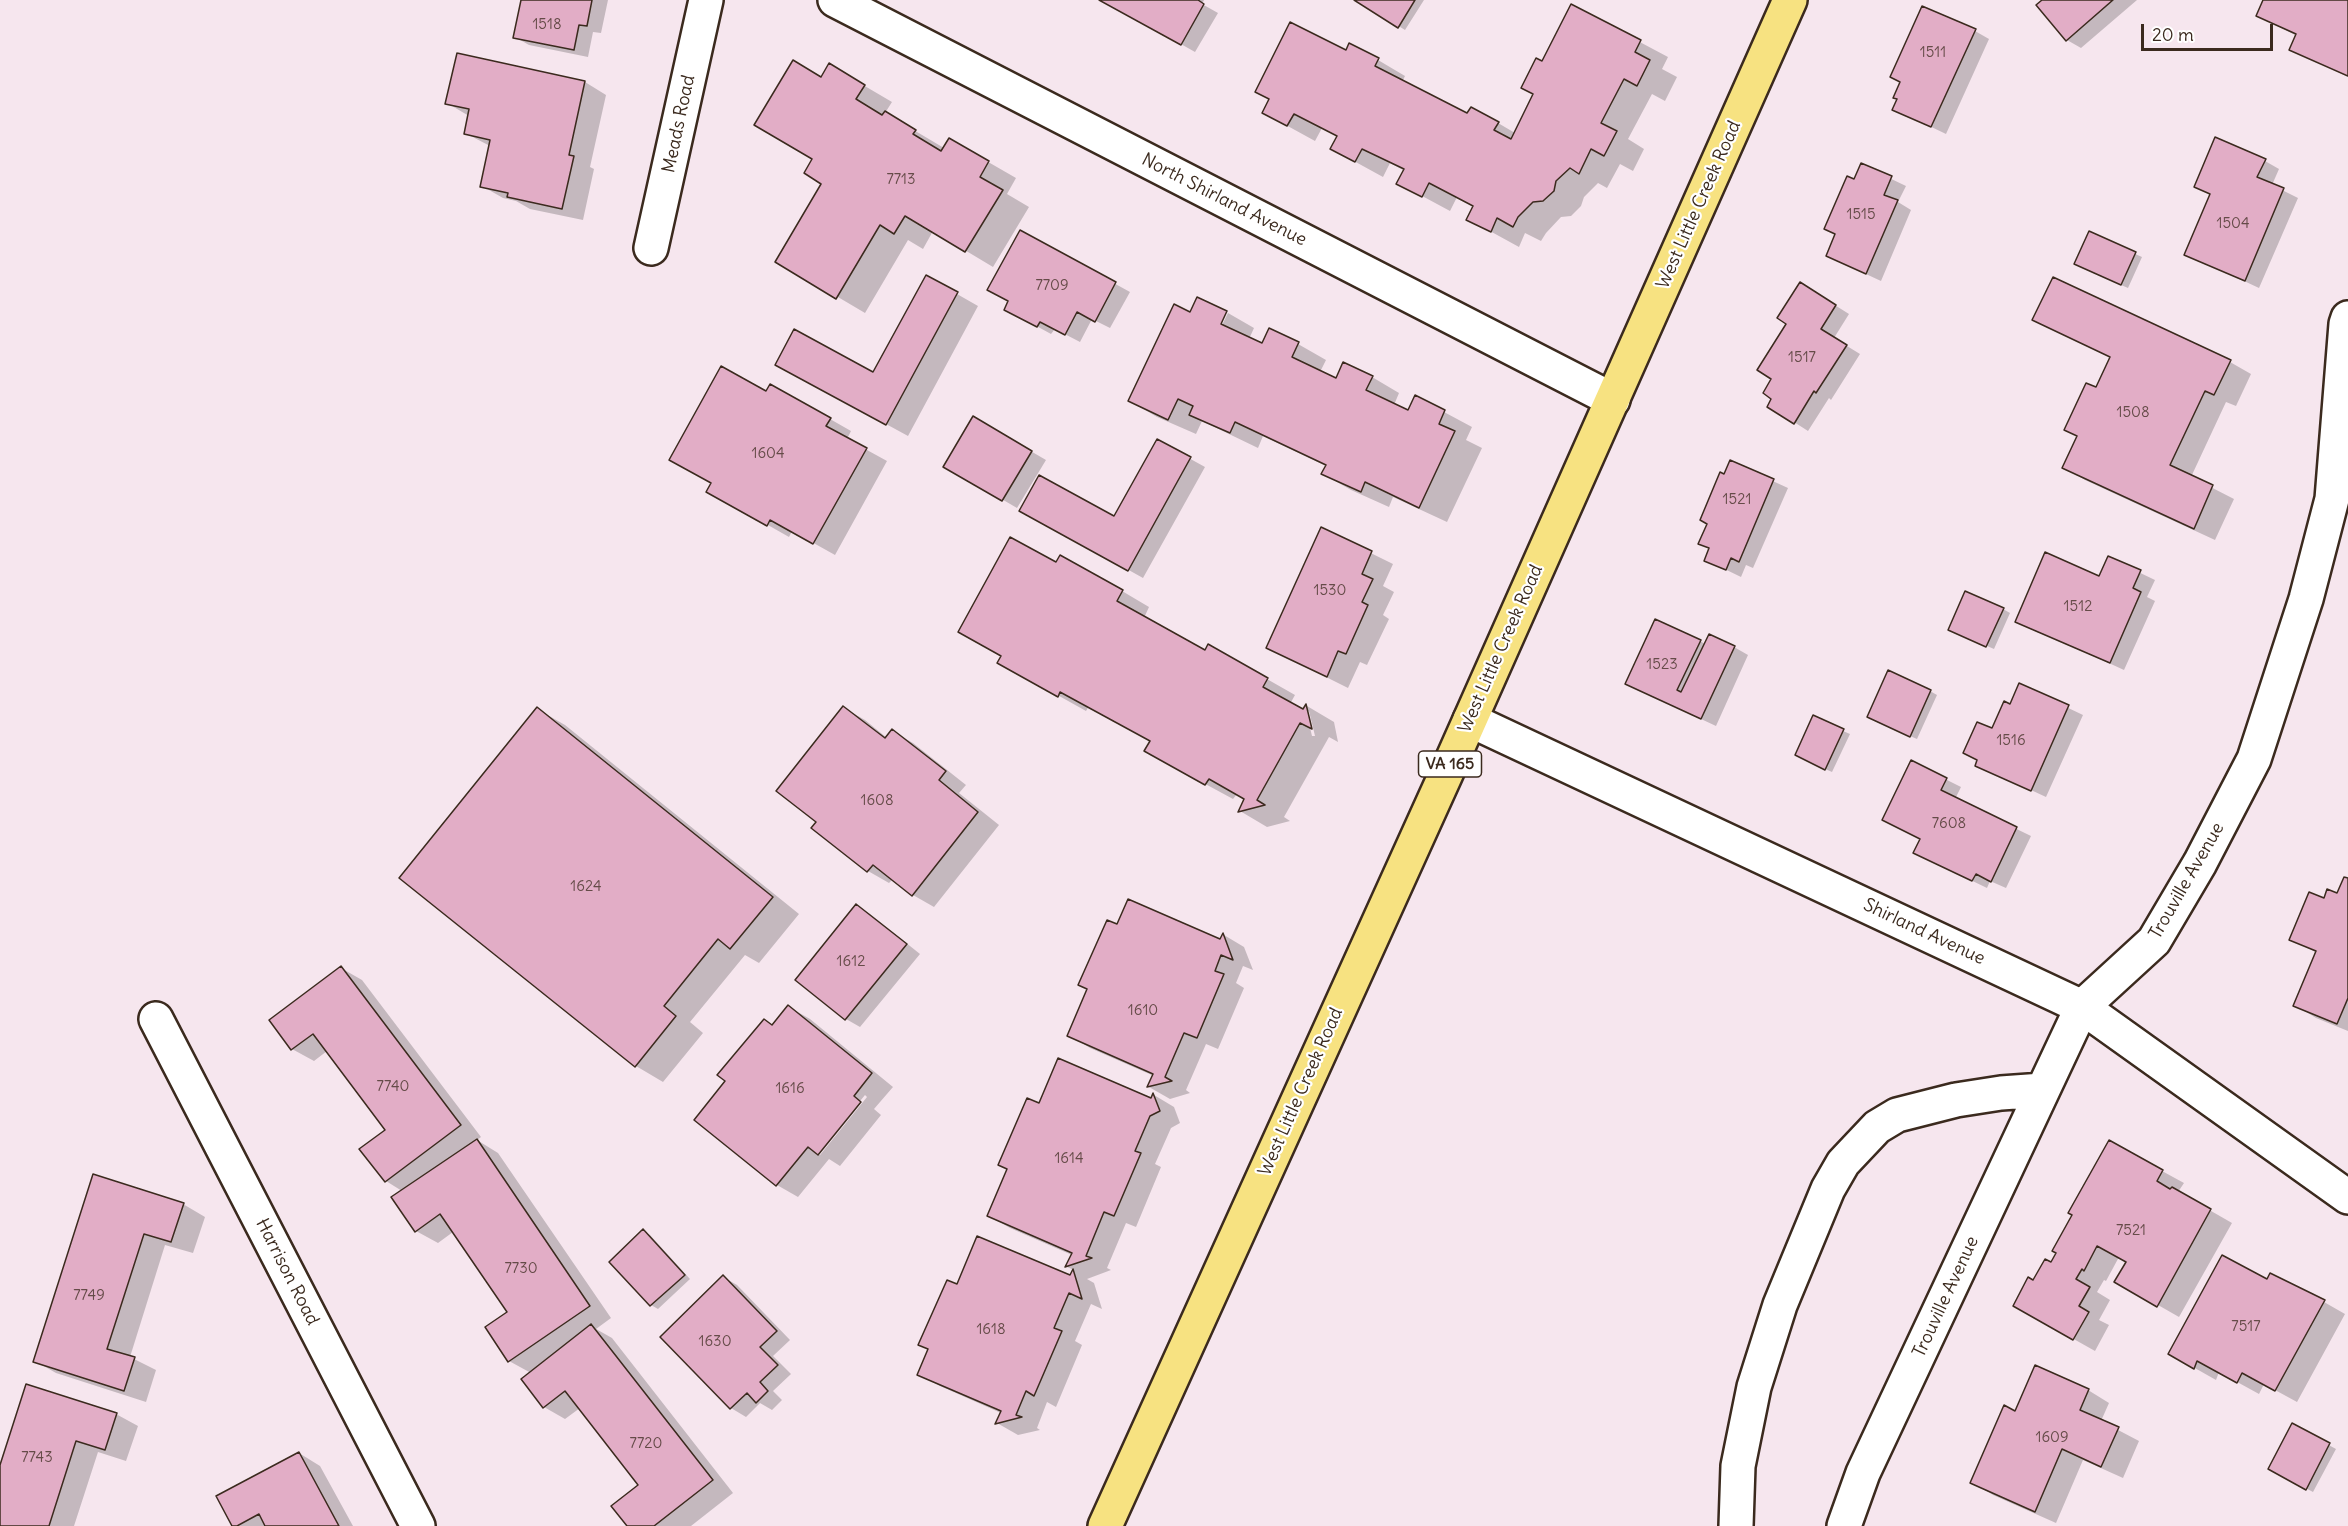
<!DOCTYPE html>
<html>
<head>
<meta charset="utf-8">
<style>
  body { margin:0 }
  #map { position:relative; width:2348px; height:1526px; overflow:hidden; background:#f6e6ee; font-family:Delius,sans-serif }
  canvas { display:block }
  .scale { position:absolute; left:2141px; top:24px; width:132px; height:27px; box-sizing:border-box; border:3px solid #3b2a1e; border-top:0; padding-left:8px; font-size:18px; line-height:21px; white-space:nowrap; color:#3b2a1e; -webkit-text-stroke:4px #fff; paint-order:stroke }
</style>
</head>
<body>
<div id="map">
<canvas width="2348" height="1526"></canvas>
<div class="scale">20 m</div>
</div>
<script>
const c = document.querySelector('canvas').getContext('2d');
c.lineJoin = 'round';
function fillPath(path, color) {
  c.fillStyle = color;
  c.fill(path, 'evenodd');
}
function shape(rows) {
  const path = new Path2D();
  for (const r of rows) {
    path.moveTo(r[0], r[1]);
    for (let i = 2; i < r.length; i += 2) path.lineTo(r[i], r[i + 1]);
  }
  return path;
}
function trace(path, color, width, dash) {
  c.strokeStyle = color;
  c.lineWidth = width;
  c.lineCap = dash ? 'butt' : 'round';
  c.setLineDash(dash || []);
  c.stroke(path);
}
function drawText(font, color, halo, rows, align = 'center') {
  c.font = font + ' Delius,sans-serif';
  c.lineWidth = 4.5;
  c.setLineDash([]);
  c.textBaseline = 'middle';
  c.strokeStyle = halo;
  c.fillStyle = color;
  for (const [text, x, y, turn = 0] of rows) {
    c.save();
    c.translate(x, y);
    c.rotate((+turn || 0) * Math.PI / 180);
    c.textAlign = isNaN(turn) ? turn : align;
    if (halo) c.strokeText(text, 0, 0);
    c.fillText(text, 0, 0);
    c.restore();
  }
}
fillPath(shape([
  [522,0,608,0,601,33,593,32,588,57,529,45,515,37],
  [1103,0,1204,0,1202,4,1218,13,1195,52],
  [1357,0,1424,0,1405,30],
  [2044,0,2137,0,2081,48,2067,40],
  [2265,0,2348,0,2348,77,2291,49,2297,36,2258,16],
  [1572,6,1668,57,1662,69,1677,77,1665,101,1652,94,1628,139,1644,149,1633,171,1620,164,1607,188,1598,183,1584,197,1581,206,1571,216,1561,217,1546,233,1541,241,1525,233,1519,247,1468,219,1474,206,1457,197,1450,211,1398,183,1405,171,1390,163,1383,177,1332,149,1338,137,1322,128,1315,141,1264,113,1346,52,1378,60,1405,76,1402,82,1467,115,1498,123,1515,133,1535,94,1543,63],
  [1975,31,1989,39,1946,134,1894,109],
  [458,55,585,82,606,95,590,167,594,169,583,220,530,209,516,201,503,198,482,186,490,146,465,133,469,116,447,103],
  [829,65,892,102,885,113,944,148,950,140,1016,178,1007,194,1029,207,993,267,933,231,923,249,908,240,865,313,777,261,823,184,814,159,822,79],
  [2265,161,2279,169,2272,185,2298,198,2259,288,2186,254,2211,194,2196,186],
  [1862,165,1906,186,1898,202,1911,210,1881,281,1827,256],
  [1021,232,1130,292,1110,328,1092,319,1080,342,1055,329,1051,334,1020,317,1010,301],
  [2089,233,2142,257,2128,288,2082,268],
  [1814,292,1849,314,1834,338,1860,354,1831,400,1829,398,1808,431,1794,422,1773,398,1774,379],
  [957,294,978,306,908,436,798,376,874,374],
  [1228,313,1254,328,1249,339,1262,345,1298,344,1326,360,1320,372,1337,380,1372,377,1399,393,1394,405,1409,412,1416,397,1472,427,1466,440,1482,448,1447,522,1393,497,1389,507,1351,490,1323,474,1326,466,1263,436,1258,448,1202,421,1196,434,1157,417,1130,401,1218,328,1220,329],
  [2034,320,2230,362,2251,374,2236,406,2226,402,2191,477,2234,499,2215,540,2085,480,2064,467,2078,437,2066,430,2097,389,2111,358],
  [767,393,830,419,851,431,847,439,887,461,835,555,792,531,789,537,708,491],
  [974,418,1046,460,1017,508,945,466],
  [1158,441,1205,467,1143,578,1021,510,1114,518],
  [1731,462,1788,488,1753,568,1746,565,1741,577,1706,560,1710,549,1700,543],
  [1322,529,1393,564,1383,586,1394,592,1383,615,1389,619,1367,665,1360,662,1348,688,1268,648],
  [2109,558,2155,580,2147,597,2155,601,2124,670,2017,621,2100,578],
  [1057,564,1122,591,1149,607,1144,618,1205,652,1209,646,1295,695,1290,704,1304,711,1307,706,1334,722,1338,742,1329,737,1284,817,1290,821,1267,827,1240,811,1246,799,1237,794,1233,799,1174,767,1152,741,1089,706,1086,711,1027,678],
  [1306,711,1309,711,1315,736,1312,736],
  [2003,609,2010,613,1994,649,1957,633],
  [1700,641,1705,644,1734,647,1748,655,1716,726,1641,691],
  [2020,685,2083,715,2046,797,1977,765,1993,730,2011,706],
  [1930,691,1937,695,1917,739,1875,721],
  [844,708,865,720,887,738,892,731,913,743,966,785,959,793,999,825,934,907,913,895,893,879,889,883,868,871,813,828,819,822],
  [537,709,565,725,799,914,759,963,745,955,690,1022,703,1033,663,1082,636,1066,401,878],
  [1843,731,1850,734,1832,772,1803,759],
  [1911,762,1961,787,1955,799,2031,836,2006,888,1990,881,1987,888,1929,860,1921,839,1884,820],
  [2348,880,2348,1031,2316,1018,2295,1005,2317,953,2291,939,2325,900,2337,895],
  [856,906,870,914,920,954,860,1027,846,1019],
  [1118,926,1221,940,1224,935,1244,947,1253,970,1243,966,1236,983,1244,988,1218,1049,1206,1044,1186,1090,1190,1093,1170,1099,1149,1087,1154,1076,1090,1048,1069,1035],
  [341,968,362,980,481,1137,477,1140,498,1153,611,1318,596,1329,612,1338,733,1493,691,1526,629,1526,641,1486,580,1408,565,1419,544,1407,531,1373,509,1361,509,1312,453,1232,438,1243,416,1231,402,1191,386,1181,387,1130,327,1051,314,1061,292,1049],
  [789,1007,810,1019,893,1087,874,1109,881,1115,840,1166,829,1159,798,1197,777,1185,696,1119],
  [865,1095,867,1097,820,1155,816,1155],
  [1154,1095,1174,1107,1180,1123,1171,1128,1155,1164,1161,1167,1136,1227,1126,1223,1107,1268,1111,1270,1087,1279,1094,1283,1102,1309,1091,1304,1075,1341,1082,1345,1056,1407,1047,1402,1037,1428,1040,1430,1018,1435,997,1423,1001,1413,940,1386,919,1374,958,1286,1071,1277,1074,1270,1067,1267,1072,1255,1010,1228,989,1216,1040,1105,1151,1100],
  [2162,1171,2184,1183,2178,1192,2232,1223,2179,1317,2116,1281,2127,1262,2119,1257,2106,1281,2104,1280,2097,1292,2110,1300,2099,1320,2109,1325,2095,1351,2015,1306,2034,1282,2052,1264],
  [94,1176,183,1204,205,1217,193,1253,165,1245,130,1357,156,1370,146,1402,56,1373,35,1361],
  [643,1231,650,1235,690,1279,658,1309,651,1305,611,1262],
  [723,1277,737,1285,790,1340,773,1356,791,1374,773,1391,782,1400,772,1410,760,1403,746,1417,731,1408,662,1337],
  [2267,1281,2324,1302,2345,1314,2297,1402,2264,1384,2259,1394,2219,1372,2216,1380,2170,1354],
  [2088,1390,2109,1403,2101,1421,2139,1441,2123,1478,2083,1460,2056,1523,1993,1495,1972,1482,2016,1413],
  [116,1414,138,1426,126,1461,98,1452,74,1526,0,1526,0,1470],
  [2292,1425,2336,1449,2313,1492,2270,1469],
  [299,1453,320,1466,353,1526,234,1526]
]), '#0003');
const building = shape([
  [521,0,592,0,587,26,579,25,574,50,513,38,521,0],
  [1099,0,1198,0,1204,4,1181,45,1099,0],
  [1354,0,1415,0,1398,28,1354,0],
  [2042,0,2113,0,2066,41,2036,5,2042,0],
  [2263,0,2348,0,2348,76,2289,50,2296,34,2256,16,2263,0],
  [1571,4,1641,40,1635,52,1650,60,1637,86,1624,79,1601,123,1617,131,1604,156,1591,149,1579,174,1570,168,1556,181,1554,191,1543,201,1533,202,1518,217,1513,227,1497,218,1491,232,1466,220,1473,206,1429,183,1422,197,1396,184,1404,169,1362,149,1355,162,1330,149,1337,136,1294,114,1287,126,1262,113,1269,99,1255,92,1290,22,1346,50,1349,43,1379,58,1375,66,1467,113,1471,107,1499,122,1494,130,1511,139,1533,94,1521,88,1536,58,1542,61,1571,4],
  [1922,6,1976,29,1931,127,1892,110,1897,99,1893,98,1900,82,1890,77,1922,6],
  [457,53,585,81,569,155,574,156,562,209,507,197,508,193,480,187,490,140,464,134,469,109,445,104,457,53],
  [793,60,821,77,829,63,865,85,856,99,882,115,885,111,916,130,913,134,941,151,949,138,989,161,980,177,1003,190,965,252,905,216,894,234,880,225,836,299,775,262,821,184,804,173,812,159,754,125,793,60],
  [2215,137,2266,159,2257,177,2284,188,2245,281,2184,255,2210,194,2194,187,2215,137],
  [1861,163,1892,176,1884,195,1898,200,1866,274,1826,256,1835,234,1824,229,1847,176,1854,179,1861,163],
  [1020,230,1116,282,1095,322,1077,312,1065,335,1040,322,1037,327,1004,310,1008,301,987,290,1020,230],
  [2089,231,2136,252,2121,285,2074,264,2089,231],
  [926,275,958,292,886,425,775,365,794,329,873,372,926,275],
  [2053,277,2231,360,2214,395,2205,391,2170,465,2213,485,2194,529,2062,468,2077,436,2064,430,2086,383,2096,387,2110,357,2032,320,2053,277],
  [1800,282,1836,305,1821,329,1847,345,1816,393,1814,391,1794,424,1767,407,1771,399,1763,393,1771,379,1757,370,1786,324,1777,318,1800,282],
  [1197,297,1227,311,1221,324,1262,343,1269,328,1299,342,1292,357,1336,378,1343,362,1373,376,1366,390,1408,410,1415,395,1445,410,1439,424,1455,431,1419,508,1365,482,1361,492,1321,474,1326,465,1235,422,1230,433,1189,415,1193,406,1178,399,1168,420,1128,401,1174,304,1190,312,1197,297],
  [721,366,766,391,770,384,831,418,826,426,867,448,813,544,770,520,767,526,706,492,711,483,669,460,721,366],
  [973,416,1032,451,1002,501,943,467,973,416],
  [1157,439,1191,457,1128,571,1019,511,1039,475,1114,516,1157,439],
  [1730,460,1774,479,1739,562,1731,558,1726,570,1704,561,1709,548,1698,544,1707,524,1700,520,1720,472,1724,474,1730,460],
  [1321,527,1372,551,1362,574,1373,579,1362,602,1368,605,1346,654,1338,651,1327,677,1266,648,1321,527],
  [1010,537,1056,562,1060,555,1123,590,1117,601,1205,650,1208,644,1268,678,1263,687,1303,709,1306,704,1312,729,1300,723,1257,800,1265,805,1238,812,1244,799,1209,779,1205,785,1144,751,1150,741,1060,692,1058,697,997,663,1001,656,958,632,1010,537],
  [2045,552,2099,576,2108,556,2141,570,2133,588,2141,592,2110,663,2015,622,2045,552],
  [1965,591,2004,608,1986,647,1948,630,1965,591],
  [1655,619,1701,640,1677,690,1681,692,1709,634,1735,646,1701,719,1625,684,1655,619],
  [1888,670,1931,690,1910,737,1867,717,1888,670],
  [2019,683,2069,705,2031,791,1975,766,1977,760,1963,753,1977,722,1992,728,2004,701,2010,704,2019,683],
  [843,706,885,738,892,729,946,771,939,780,978,812,912,896,873,865,867,872,811,828,816,822,776,791,843,706],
  [537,707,773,897,730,949,718,939,664,1006,676,1016,635,1067,399,878,537,707],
  [1813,715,1844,729,1825,770,1795,755,1813,715],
  [1911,760,1947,778,1941,790,2017,827,1991,882,1976,874,1972,881,1913,853,1920,839,1882,820,1911,760],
  [2344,877,2348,878,2348,998,2337,1024,2293,1006,2316,951,2289,940,2309,892,2324,898,2327,889,2337,893,2344,877],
  [1128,899,1220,939,1223,933,1233,960,1221,955,1215,971,1224,974,1197,1038,1184,1033,1165,1077,1172,1081,1147,1087,1153,1074,1067,1036,1087,989,1078,985,1107,920,1117,924,1128,899],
  [856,904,907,944,845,1020,795,980,856,904],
  [341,966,461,1125,385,1182,359,1149,385,1130,313,1034,291,1050,269,1020,341,966],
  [788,1005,872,1073,854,1096,861,1102,818,1155,808,1147,776,1186,694,1120,725,1081,717,1075,764,1019,772,1025,788,1005],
  [1058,1058,1151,1098,1153,1093,1160,1111,1150,1116,1135,1151,1141,1153,1114,1216,1104,1212,1086,1256,1092,1258,1065,1267,1072,1253,987,1216,1007,1169,998,1165,1027,1098,1039,1103,1058,1058],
  [477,1139,590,1306,508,1362,485,1327,507,1312,440,1214,415,1232,391,1197,477,1139],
  [2109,1140,2163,1170,2157,1181,2170,1189,2172,1187,2211,1209,2157,1307,2114,1282,2126,1262,2097,1246,2084,1271,2082,1269,2076,1279,2090,1287,2079,1306,2089,1312,2073,1340,2013,1306,2028,1277,2033,1280,2045,1259,2051,1262,2056,1253,2052,1251,2072,1215,2068,1213,2109,1140],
  [93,1174,184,1203,171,1242,144,1234,107,1349,135,1357,124,1391,33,1362,93,1174],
  [643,1229,685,1275,650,1306,609,1262,643,1229],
  [977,1236,1070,1275,1073,1269,1082,1299,1069,1293,1054,1328,1062,1331,1034,1396,1026,1391,1016,1415,1022,1417,995,1424,1001,1411,917,1375,928,1349,918,1345,947,1280,957,1284,977,1236],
  [2222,1255,2267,1279,2270,1273,2325,1300,2275,1391,2242,1373,2237,1383,2197,1361,2194,1369,2168,1354,2222,1255],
  [723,1275,777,1331,760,1347,778,1365,760,1382,768,1391,756,1403,747,1393,730,1409,660,1337,723,1275],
  [591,1324,713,1480,654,1526,627,1526,611,1506,638,1485,565,1391,543,1408,521,1379,591,1324],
  [2035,1365,2089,1389,2080,1410,2119,1427,2101,1467,2062,1449,2035,1512,1970,1483,2004,1405,2015,1411,2035,1365],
  [26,1384,117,1413,105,1450,76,1441,49,1526,0,1526,0,1465,26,1384],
  [2292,1423,2330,1443,2306,1490,2268,1469,2292,1423],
  [299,1452,339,1526,265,1526,259,1514,237,1526,232,1526,216,1496,299,1452]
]);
fillPath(building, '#e2adc6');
trace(building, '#3b2a1e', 1.5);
const minor = shape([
  [835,0,1613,400],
  [651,248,706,0],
  [1470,720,2082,1007,2348,1197],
  [156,1019,418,1526],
  [1736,1526,1738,1466,1754,1387,1780,1305,1828,1189,1843,1163,1877,1127,1897,1115,1956,1100,2001,1093,2043,1090],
  [1844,1526,1863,1473,2082,1007,2154,941,2200,863,2254,759,2306,599,2332,499,2346,324,2348,318]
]);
const major = shape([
  [1105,1526,1445,776,1790,0]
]);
trace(minor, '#3b2a1e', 38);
trace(major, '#3b2a1e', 38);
trace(minor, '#fff', 33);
trace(major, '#f7e281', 33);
drawText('15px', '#654b48', null, [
  ["1518",547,25],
  ["1511",1933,53],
  ["7713",901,180],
  ["1515",1861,215],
  ["1504",2233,224],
  ["7709",1052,286],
  ["1517",1802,358],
  ["1508",2133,413],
  ["1604",768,454],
  ["1521",1737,500],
  ["1530",1330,591],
  ["1512",2078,607],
  ["1523",1662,665],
  ["1516",2011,741],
  ["1608",877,801],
  ["7608",1949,824],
  ["1624",586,887],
  ["1612",851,962],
  ["1610",1143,1011],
  ["7740",393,1087],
  ["1616",790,1089],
  ["1614",1069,1159],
  ["7521",2131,1231],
  ["7730",521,1269],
  ["7749",89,1296],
  ["7517",2246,1327],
  ["1618",991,1330],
  ["1630",715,1342],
  ["1609",2052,1438],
  ["7720",646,1444],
  ["7743",37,1458]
]);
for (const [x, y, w] of [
  [1450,764,63]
]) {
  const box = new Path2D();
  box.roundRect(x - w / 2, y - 13, w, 26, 4.5);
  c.fillStyle = '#fff';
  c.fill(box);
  trace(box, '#3b2a1e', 1.5);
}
drawText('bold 16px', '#3b2a1e', null, [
  ["VA 165",1450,764]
]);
drawText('18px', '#3b2a1e', '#fff', [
  ["Meads Road",679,124,-78],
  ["North Shirland Avenue",1224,200,27],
  ["West Little Creek Road",1699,205,-66],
  ["West Little Creek Road",1501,649,-66],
  ["Trouville Avenue",2187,881,-60],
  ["Shirland Avenue",1924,932,25],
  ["West Little Creek Road",1301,1092,-66],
  ["Harrison Road",287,1272,63],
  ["Trouville Avenue",1946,1297,-65]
]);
</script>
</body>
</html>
